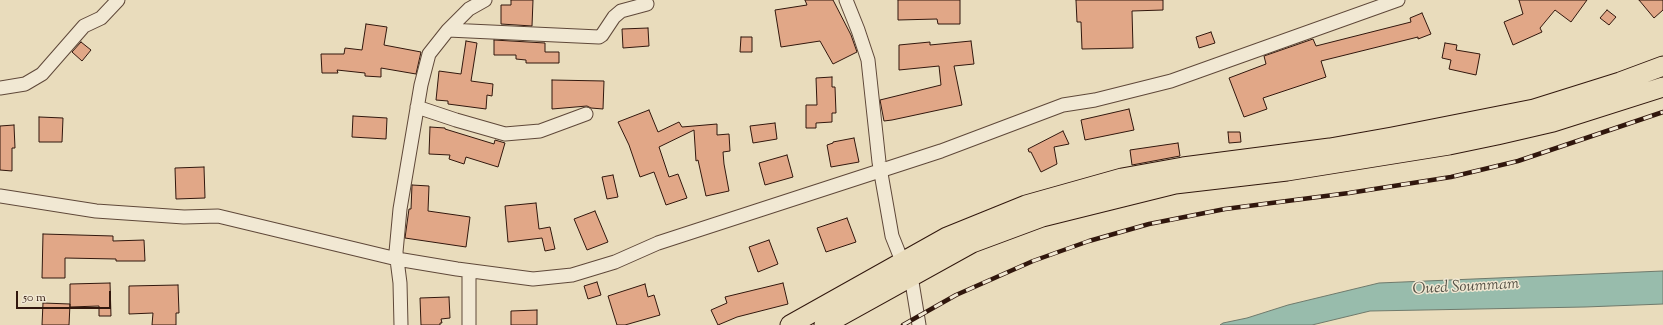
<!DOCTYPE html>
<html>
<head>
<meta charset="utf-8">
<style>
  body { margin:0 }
  #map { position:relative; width:1663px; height:325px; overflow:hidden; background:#e9dcbc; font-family:"Sorts Mill Goudy",serif }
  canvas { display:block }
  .scale { position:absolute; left:16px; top:291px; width:95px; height:18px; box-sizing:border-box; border:2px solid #31170d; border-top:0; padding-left:5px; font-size:12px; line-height:14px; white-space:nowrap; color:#31170d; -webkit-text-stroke:3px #f1e8d3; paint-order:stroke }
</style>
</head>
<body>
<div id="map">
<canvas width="1663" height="325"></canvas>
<div class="scale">50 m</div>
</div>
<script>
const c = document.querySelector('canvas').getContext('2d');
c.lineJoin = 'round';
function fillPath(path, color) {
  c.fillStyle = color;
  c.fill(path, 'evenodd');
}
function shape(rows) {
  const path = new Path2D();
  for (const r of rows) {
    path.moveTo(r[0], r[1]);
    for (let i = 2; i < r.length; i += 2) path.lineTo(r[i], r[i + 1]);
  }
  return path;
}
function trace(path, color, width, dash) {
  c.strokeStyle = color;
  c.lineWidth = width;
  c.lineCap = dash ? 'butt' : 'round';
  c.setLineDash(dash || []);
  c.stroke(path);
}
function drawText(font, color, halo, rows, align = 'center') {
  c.font = font + ' "Sorts Mill Goudy",serif';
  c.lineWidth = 3;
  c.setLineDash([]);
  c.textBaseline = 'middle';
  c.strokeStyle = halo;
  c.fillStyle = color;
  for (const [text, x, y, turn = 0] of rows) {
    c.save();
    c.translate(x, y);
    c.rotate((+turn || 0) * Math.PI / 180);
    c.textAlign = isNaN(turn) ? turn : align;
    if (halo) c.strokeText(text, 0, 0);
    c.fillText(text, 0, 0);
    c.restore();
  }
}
const water = shape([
  [1663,271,1663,304,1585,307,1370,311,1312,325,1220,325,1223,323,1247,318,1288,305,1379,283,1663,271]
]);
fillPath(water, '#98bcac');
trace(water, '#6f7a6c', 1);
const building = shape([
  [511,0,533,0,532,26,501,24,501,5,511,5,511,0],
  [805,0,833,0,851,35,857,52,833,64,820,41,781,47,775,10,807,5,805,0],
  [898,0,960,0,960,24,938,24,937,19,898,20,898,0],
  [1076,0,1163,0,1163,10,1132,11,1133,48,1082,49,1081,22,1077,22,1076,0],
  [1519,0,1587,0,1571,22,1555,10,1540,28,1542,32,1513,45,1504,22,1523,14,1519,0],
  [1639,0,1663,0,1663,10,1654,18,1639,0],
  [1607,10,1616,17,1609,25,1600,18,1607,10],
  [1422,13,1431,34,1418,39,1418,37,1321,61,1326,77,1263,98,1267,109,1244,117,1229,78,1266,64,1264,56,1313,39,1316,46,1411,22,1410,18,1422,13],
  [366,24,387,27,384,45,421,52,416,74,381,68,381,77,365,76,365,73,337,70,338,73,322,73,321,54,344,54,345,48,362,50,366,24],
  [648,28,649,46,623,48,622,29,648,28],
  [1211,32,1215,43,1199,48,1196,37,1211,32],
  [741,37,752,37,752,52,740,52,741,37],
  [494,40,545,43,545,52,559,52,559,63,526,63,526,60,516,59,516,55,494,55,494,40],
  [466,41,477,43,471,81,493,84,492,96,487,95,486,109,448,104,448,101,436,100,439,71,461,74,466,41],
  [971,41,974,64,954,66,962,105,892,120,884,121,880,100,941,85,939,66,899,70,899,45,930,42,930,45,971,41],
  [81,42,91,50,82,61,72,52,81,42],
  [1445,43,1457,45,1456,50,1480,54,1476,75,1449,69,1451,60,1442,58,1445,43],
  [832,77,832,87,835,87,836,113,832,113,832,122,816,123,816,128,806,128,806,105,817,105,816,78,832,77],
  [552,80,604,81,603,109,591,108,587,106,552,109,552,80],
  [1129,109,1134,130,1085,140,1081,120,1129,109],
  [649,110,658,132,679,122,682,127,717,124,717,135,729,134,730,151,723,152,724,164,729,191,706,196,698,160,696,161,694,130,659,147,669,177,678,174,687,198,666,205,654,172,640,177,629,145,618,122,649,110],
  [353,116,387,118,386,139,352,137,353,116],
  [39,117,63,118,62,142,39,142,39,117],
  [775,123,777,139,753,143,750,126,775,123],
  [14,125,15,148,12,148,12,171,0,170,0,126,14,125],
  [430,127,445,128,445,129,494,144,495,140,505,143,498,167,466,157,464,164,449,159,450,155,429,154,430,127],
  [1063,131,1069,144,1054,147,1057,164,1041,172,1031,152,1029,152,1028,149,1063,131],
  [1228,132,1240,132,1241,142,1229,143,1228,132],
  [854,138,859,162,831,167,827,145,833,143,833,142,854,138],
  [1178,143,1180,156,1132,165,1130,150,1178,143],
  [787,155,793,177,765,185,759,163,787,155],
  [204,167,205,198,176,199,175,168,204,167],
  [613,175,618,197,607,199,602,177,613,175],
  [412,185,429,186,428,211,470,217,466,247,405,238,409,209,411,209,412,185],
  [536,203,539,229,550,227,555,249,545,251,542,238,508,242,505,206,536,203],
  [595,211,608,242,587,250,574,219,595,211],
  [847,218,856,242,826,252,817,228,847,218],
  [43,234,113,236,113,241,144,240,145,261,116,261,116,259,65,258,65,278,42,278,43,234],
  [769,240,778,264,758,272,749,247,769,240],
  [597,282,601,295,588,299,584,286,597,282],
  [110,283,111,316,99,316,99,306,70,307,70,284,110,283],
  [783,283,788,304,737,317,718,325,711,310,727,303,725,297,783,283],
  [645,284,648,297,654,295,660,315,625,325,617,325,608,296,645,284],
  [178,285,179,313,176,313,176,325,152,325,153,313,129,314,129,286,178,285],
  [449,297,450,318,441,319,442,323,440,323,440,325,421,325,420,298,449,297],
  [43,303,70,304,69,325,42,325,43,303],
  [537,310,537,325,511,325,511,311,537,310]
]);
fillPath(building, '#e1a787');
trace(building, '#31170d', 1);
const minor = shape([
  [846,0,858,30,868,60,879,162,892,236,902,261],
  [448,30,599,37,602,35,614,17,621,11,647,4],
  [0,88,25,84,42,74,84,26,101,18,118,0],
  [417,107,456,120,505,134,540,131,586,114],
  [0,196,96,211,184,217,218,216,397,259,457,269,533,279,572,275,615,262,658,243,941,151,1063,105,1095,100,1171,81,1398,0],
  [469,271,469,325],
  [911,276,919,325],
  [401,325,400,283,396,252,400,209,421,85,429,54,448,30,469,9,485,0]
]);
const highway = shape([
  [790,325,947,237,1026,205,1122,178,1183,167,1330,148,1392,137,1534,109,1620,82,1663,66],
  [824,325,972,243,1042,217,1175,184,1287,171,1449,145,1497,135,1553,122,1663,87]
]);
trace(minor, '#5f4839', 15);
trace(highway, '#31170d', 21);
trace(minor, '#f1e8d3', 13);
trace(highway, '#e9dcbc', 19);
const rail = shape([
  [903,325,956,295,1033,261,1089,241,1149,224,1225,209,1349,193,1451,177,1518,161,1663,112]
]);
trace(rail, '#31170d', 4.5);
trace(rail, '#f1e8d3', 3, [9]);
drawText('italic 16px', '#555145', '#f1e8d3', [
  ["Oued Soummam",1466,288,-3]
]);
</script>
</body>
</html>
